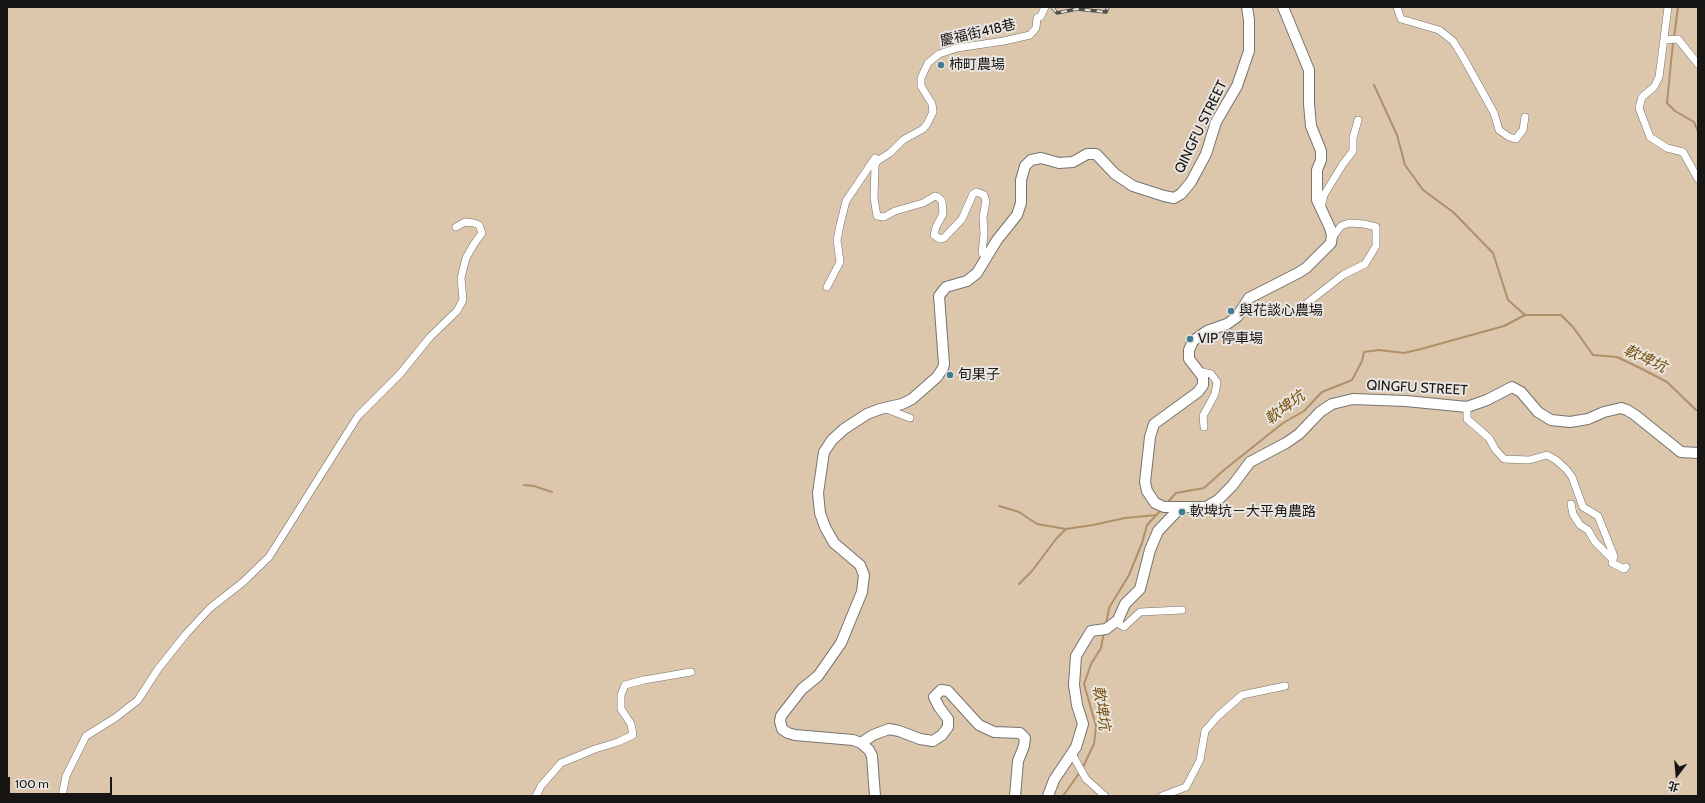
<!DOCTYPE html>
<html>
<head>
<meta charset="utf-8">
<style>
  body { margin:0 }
  #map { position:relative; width:1705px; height:803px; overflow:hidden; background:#e9e5e0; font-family:Cabin,"Noto Sans TC",sans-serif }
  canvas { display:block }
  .frame { position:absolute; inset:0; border:8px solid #181615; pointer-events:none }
  .north { position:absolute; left:1657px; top:755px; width:40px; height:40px; -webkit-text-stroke:3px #e9e5e0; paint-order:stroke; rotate:196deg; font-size:11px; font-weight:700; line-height:16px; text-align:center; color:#181615 }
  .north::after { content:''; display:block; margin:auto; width:14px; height:18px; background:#181615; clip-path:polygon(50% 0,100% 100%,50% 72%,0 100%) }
  .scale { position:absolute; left:8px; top:777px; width:104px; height:18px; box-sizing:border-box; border:2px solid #181615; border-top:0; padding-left:5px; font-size:12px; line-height:14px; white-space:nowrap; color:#181615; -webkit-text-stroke:3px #e9e5e0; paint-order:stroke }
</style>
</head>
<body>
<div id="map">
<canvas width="1705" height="803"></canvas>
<div class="frame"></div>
<div class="north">北</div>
<div class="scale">100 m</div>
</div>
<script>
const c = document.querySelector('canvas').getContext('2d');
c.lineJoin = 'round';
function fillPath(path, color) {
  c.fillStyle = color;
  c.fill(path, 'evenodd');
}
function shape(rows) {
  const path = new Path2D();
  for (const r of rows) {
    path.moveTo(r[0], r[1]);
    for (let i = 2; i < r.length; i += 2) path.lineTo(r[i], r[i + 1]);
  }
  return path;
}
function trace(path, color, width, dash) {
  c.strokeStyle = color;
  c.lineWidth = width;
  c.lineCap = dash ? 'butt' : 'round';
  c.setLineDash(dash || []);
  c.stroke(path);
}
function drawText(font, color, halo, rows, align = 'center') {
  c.font = font + ' Cabin,"Noto Sans TC",sans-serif';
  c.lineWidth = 4;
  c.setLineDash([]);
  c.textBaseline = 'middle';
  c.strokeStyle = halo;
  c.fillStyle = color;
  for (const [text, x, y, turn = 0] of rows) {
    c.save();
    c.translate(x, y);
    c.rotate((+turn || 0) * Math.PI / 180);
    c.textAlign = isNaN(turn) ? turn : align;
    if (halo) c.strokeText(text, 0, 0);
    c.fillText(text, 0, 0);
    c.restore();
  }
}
fillPath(shape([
  [7,7,1698,7,1698,796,7,796]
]), '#dcc7ac');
trace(shape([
  [1674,38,1678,7],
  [1673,42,1667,103,1675,111,1694,122,1698,132],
  [1374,85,1397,135,1405,165,1423,190,1453,212,1493,253,1508,300,1525,315],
  [524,485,534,486,552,492],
  [1167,503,1176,493,1204,488,1224,470,1283,423,1304,411,1322,392,1352,380,1362,361,1364,352,1379,350,1404,353,1421,349,1504,326,1525,315,1561,315,1573,327,1593,355,1617,357,1642,369,1667,382,1696,410,1698,410],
  [999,506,1019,512,1037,524,1066,529],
  [1019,584,1032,571,1056,539,1066,529,1093,525,1125,518,1156,515],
  [1106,624,1109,608,1129,575,1142,543,1147,525,1162,509],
  [1082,769,1094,744,1096,726,1084,684,1091,664,1101,648,1104,632],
  [1063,796,1080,772]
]), '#af9069', 2);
const street = shape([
  [1397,7,1401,19,1439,30,1453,41,1463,57,1494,113,1499,130,1509,137,1516,139,1523,130,1525,117],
  [1668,7,1659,77,1654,87,1642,97,1639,108,1650,137,1667,148,1683,152,1698,179],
  [1664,40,1678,39,1698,64],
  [1321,208,1324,195,1343,164,1353,151,1353,138,1358,120],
  [987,258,982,253,984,234,983,217,986,201,984,195,977,192,973,194,962,219,944,238,940,239,934,235,936,227,943,214,942,201,938,197,935,196,923,203,895,211,884,217,877,216,874,198,875,166,877,161,890,153,903,140,923,129,927,124,933,112,932,104,921,86,921,78,928,63,939,54,957,48,1004,41,1030,35,1036,28,1037,18,1041,16,1045,7],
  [827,287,840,262,837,240,840,225,846,201,875,158],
  [1306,304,1343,275,1365,264,1376,246,1376,227,1364,224,1349,223,1341,226,1332,238],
  [1198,371,1211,374,1217,382,1215,394,1203,416,1204,427],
  [1467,407,1467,419,1489,438,1495,449,1504,459,1529,460,1547,455,1556,460,1566,469,1572,477,1583,507,1598,516,1614,556,1612,563,1624,569,1626,567],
  [884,408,910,418],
  [1571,504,1573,514,1580,525,1588,530,1595,542,1612,559],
  [1116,622,1124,627,1140,612,1182,610],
  [1072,754,1086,779,1105,796],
  [62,796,66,776,86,736,115,718,138,700,158,669,186,634,210,608,242,583,269,557,358,416,400,374,430,337,457,311,463,300,461,278,466,258,474,244,482,233,479,225,474,223,465,222,456,227],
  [536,796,541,786,561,763,595,749,618,742,633,735,631,724,621,709,621,695,625,685,644,680,691,672],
  [1162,796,1186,787,1200,760,1205,731,1218,716,1242,695,1285,686]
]);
const secondary = shape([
  [1283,7,1309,70,1309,104,1311,126,1321,151,1321,160,1317,170,1317,200,1330,228,1332,235,1331,243,1306,268,1298,273,1249,298,1237,317,1227,324,1207,331,1193,341,1189,350,1189,359,1203,377,1203,385,1198,392,1154,424,1150,437,1145,482,1147,491,1155,503,1164,507,1206,507,1218,500,1232,486,1250,462,1286,443,1299,434,1320,412,1332,404,1353,399,1406,401,1467,407,1487,400,1512,387,1521,392,1538,412,1551,420,1570,422,1588,419,1604,412,1621,408,1627,410,1635,415,1681,452,1698,453],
  [861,743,873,735,889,729,899,731,920,739,933,741,942,735,948,727,948,719,939,707,934,697,941,690,948,691,979,725,994,732,1020,733,1025,738,1024,746,1018,761,1015,796],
  [875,796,872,756,869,750,861,743,853,740,795,735,788,733,782,729,780,721,781,716,802,689,818,676,841,643,862,592,864,575,860,565,834,543,825,527,820,513,818,493,824,452,832,440,844,429,867,414,880,409,902,404,912,399,937,377,943,368,944,364,939,296,946,287,967,281,977,273,997,240,1017,215,1021,203,1021,180,1025,166,1031,160,1041,158,1059,163,1073,162,1087,154,1096,154,1115,174,1133,186,1164,196,1174,198,1181,194,1191,182,1206,154,1216,122,1237,86,1249,51,1249,20,1247,7],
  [1048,796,1054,780,1076,747,1083,724,1077,705,1074,685,1076,656,1091,631,1106,629,1118,620,1125,604,1140,589,1150,550,1158,531,1180,508]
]);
trace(street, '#77736f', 8);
trace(secondary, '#77736f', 12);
trace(street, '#fff', 7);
trace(secondary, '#fff', 10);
const rail = shape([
  [1052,7,1057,13,1077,9,1106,12,1108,7]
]);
trace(rail, '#53514f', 3.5);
trace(rail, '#e9e5e0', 2, [6]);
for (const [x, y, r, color] of [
  [941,65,4,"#3f7d92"],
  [1231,311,4,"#3f7d92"],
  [1190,339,4,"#3f7d92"],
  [950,375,4,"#3f7d92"],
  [1182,512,4,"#3f7d92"]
]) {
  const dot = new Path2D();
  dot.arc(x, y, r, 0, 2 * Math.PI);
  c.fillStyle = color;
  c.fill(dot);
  trace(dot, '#e9e5e0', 1.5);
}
drawText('14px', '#181615', '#e9e5e0', [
  ["慶福街418巷",978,33,-13],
  ["QINGFU STREET",1201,127,-64],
  ["QINGFU STREET",1417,388,3]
]);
drawText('14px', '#181615', '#e9e5e0', [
  ["柿町農場",949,65],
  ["與花談心農場",1239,311],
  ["VIP 停車場",1198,339],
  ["旬果子",958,375],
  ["軟埤坑－大平角農路",1190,512]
], 'left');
drawText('italic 15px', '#774e07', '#e9e5e0', [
  ["軟埤坑",1645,359,25],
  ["軟埤坑",1285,408,-37],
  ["軟埤坑",1101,708,81]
]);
</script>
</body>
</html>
